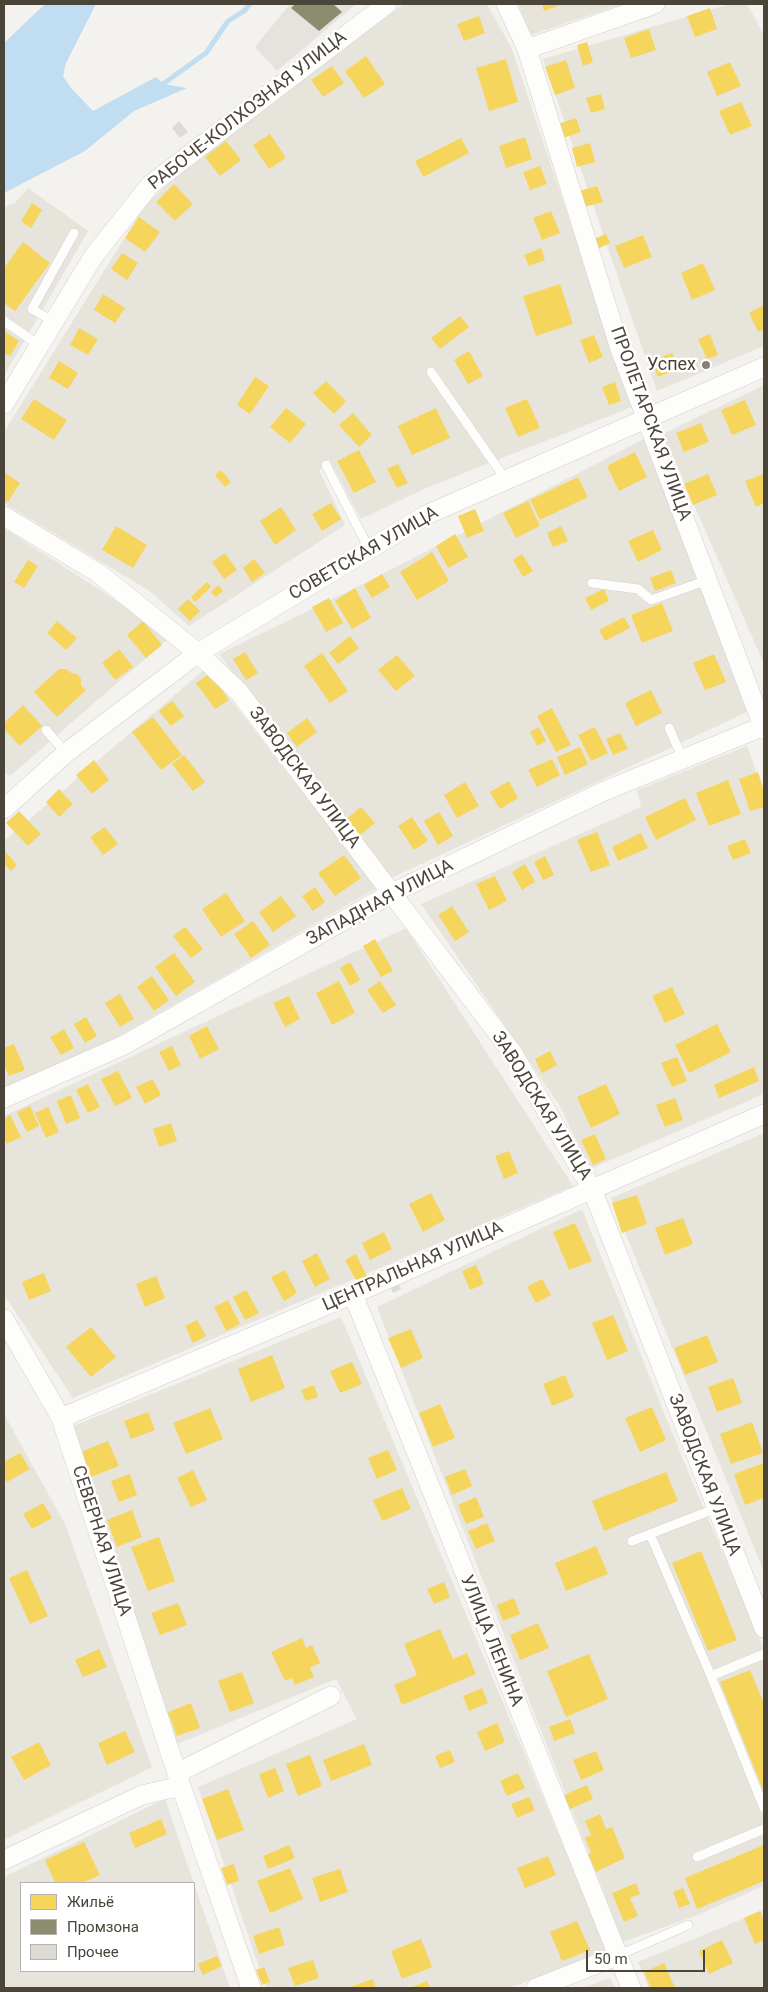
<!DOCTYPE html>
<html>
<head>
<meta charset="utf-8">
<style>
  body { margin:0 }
  #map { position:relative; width:768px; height:1992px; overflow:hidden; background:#f4f2ee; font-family:Roboto,sans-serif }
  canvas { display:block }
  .frame { position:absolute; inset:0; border:5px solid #4b4439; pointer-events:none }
  .legend { position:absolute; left:20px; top:1882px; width:175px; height:90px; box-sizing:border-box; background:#fff; border:1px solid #b7b4b0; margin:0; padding:6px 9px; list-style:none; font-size:15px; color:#4b4439 }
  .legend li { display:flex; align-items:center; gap:10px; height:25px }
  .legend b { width:25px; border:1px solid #b7b4b0 }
  .scale { position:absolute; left:586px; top:1950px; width:119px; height:22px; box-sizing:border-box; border:2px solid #4b4439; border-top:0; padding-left:6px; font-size:15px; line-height:18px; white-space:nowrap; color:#4b4439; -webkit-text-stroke:4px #fff; paint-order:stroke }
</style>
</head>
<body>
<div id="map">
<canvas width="768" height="1992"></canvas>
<div class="frame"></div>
<ul class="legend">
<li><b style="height:14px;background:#f6d55c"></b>Жильё</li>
<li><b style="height:14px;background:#8c8c6e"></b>Промзона</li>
<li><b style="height:14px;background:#dedbd6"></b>Прочее</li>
</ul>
<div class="scale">50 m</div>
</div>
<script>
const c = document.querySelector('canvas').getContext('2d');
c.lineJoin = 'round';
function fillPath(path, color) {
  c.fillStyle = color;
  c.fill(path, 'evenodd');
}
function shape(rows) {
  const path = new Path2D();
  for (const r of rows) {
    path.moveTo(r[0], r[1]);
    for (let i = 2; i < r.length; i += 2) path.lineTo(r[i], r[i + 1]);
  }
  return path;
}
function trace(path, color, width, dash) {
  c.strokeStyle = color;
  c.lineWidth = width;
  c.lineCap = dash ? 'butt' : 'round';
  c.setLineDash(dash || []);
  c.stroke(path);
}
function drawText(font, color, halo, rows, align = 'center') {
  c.font = font + ' Roboto,sans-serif';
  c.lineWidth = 5;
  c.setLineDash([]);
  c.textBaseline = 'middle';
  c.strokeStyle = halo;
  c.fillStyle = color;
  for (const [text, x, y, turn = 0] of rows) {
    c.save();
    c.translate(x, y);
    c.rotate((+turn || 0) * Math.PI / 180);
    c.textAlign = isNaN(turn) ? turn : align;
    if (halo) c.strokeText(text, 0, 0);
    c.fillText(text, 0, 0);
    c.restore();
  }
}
fillPath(shape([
  [404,4,487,4,512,49,632,407,426,488,361,519,329,459,319,470,345,525,189,626,151,592,4,503,4,432,145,205,187,167],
  [518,4,623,4,531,35],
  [730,4,747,4,764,35,764,346,657,391,543,59],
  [28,188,88,231,4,376,4,207,15,203],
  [764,385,764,664,663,434],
  [646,438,747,712,387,880,219,654,355,588],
  [4,528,140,616,167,640,10,776,4,772],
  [206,668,377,888,77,1060,4,1091,4,841],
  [747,746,764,793,764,1094,590,1169,560,1106,421,904,641,807,637,790],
  [406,928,573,1186,73,1398,4,1295,4,1116],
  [764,1133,764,1572,611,1198],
  [582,1209,684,1462,764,1649,764,1886,695,1916,623,1942,377,1307],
  [341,1317,607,1950,510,1988,266,1988,198,1787,357,1719,336,1679,177,1744,71,1427],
  [4,1414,65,1524,152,1767,4,1840],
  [165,1799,230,1988,4,1988,4,1877],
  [21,1883,194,1883,194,1971,21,1971],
  [764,1910,764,1988,649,1988,638,1962],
  [610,1978,615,1988,582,1988]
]), '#e7e4dc');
fillPath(shape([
  [290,4,356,4,277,71,255,47]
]), '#e6e2de');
fillPath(shape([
  [45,4,96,4,66,63,63,76,71,88,93,111,156,77,163,84,187,88,134,111,85,151,4,193,4,43]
]), '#c0ddf1');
fillPath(shape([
  [542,4,563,4,544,11],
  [710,8,717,29,695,37,687,16],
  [479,16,485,33,464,41,457,24],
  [649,29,656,50,631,58,624,38],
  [587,42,593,62,583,66,577,45],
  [366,56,385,84,364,98,345,71],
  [506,59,518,102,489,111,476,68],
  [566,60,575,88,555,95,545,67],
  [730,62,741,86,717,96,707,72],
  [332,66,344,83,323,97,311,80],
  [601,94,605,109,591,113,586,98],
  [741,102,752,126,730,135,719,111],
  [576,118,581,132,563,138,558,124],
  [270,134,286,158,269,169,253,145],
  [525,137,532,159,506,168,499,146],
  [461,138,469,153,423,177,415,161],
  [226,141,241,160,220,176,205,157],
  [590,143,595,162,577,167,572,148],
  [540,166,547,184,530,190,523,172],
  [174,184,193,204,175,221,156,202],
  [597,186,603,202,584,207,579,191],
  [32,203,42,210,31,228,21,221],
  [551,211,560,233,542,240,533,218],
  [139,217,160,232,145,252,125,238],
  [606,234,610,243,593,251,589,241],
  [643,235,652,257,624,268,615,246],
  [23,242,50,263,15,311,4,303,4,268],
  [541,248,545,260,529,266,524,255],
  [122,253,138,263,127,280,111,269],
  [703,263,715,290,692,300,681,273],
  [560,284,573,324,536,336,523,296],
  [103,294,125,308,115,323,94,310],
  [764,305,764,329,758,332,749,313],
  [460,316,469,327,440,349,431,338],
  [79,328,98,339,88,355,70,345],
  [4,331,19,341,10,356,4,353],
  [710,334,718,355,707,359,698,339],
  [594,335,603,357,589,363,580,340],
  [469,351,483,376,468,384,454,360],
  [672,353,679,368,658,377,651,361],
  [59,361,78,373,68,389,49,378],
  [255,377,269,386,250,414,237,405],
  [326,381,346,401,334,414,313,393],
  [615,382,621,401,609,405,602,387],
  [34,399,67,420,54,440,21,419],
  [527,399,540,428,518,437,505,408],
  [745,400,756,425,732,435,721,410],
  [286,408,306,424,290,443,270,427],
  [436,408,450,438,412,455,398,426],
  [353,413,372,435,359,447,339,425],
  [701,423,709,442,684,452,676,433],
  [359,450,376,482,354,493,337,461],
  [635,452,647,477,619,491,607,466],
  [398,464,408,483,397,488,387,469],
  [221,470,231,482,225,487,215,475],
  [4,472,20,483,8,502,4,500],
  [708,474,717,495,693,505,684,484],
  [764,474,764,503,756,507,745,481],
  [578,477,588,497,540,520,530,500],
  [528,501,540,526,516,538,503,513],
  [331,503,341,519,322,531,312,514],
  [281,507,296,530,275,545,260,521],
  [475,509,484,531,467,538,458,516],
  [116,526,147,545,133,568,102,550],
  [561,526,568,541,553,547,547,533],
  [653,530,662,550,638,562,628,541],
  [455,534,468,557,448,568,436,546],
  [432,552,449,581,417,600,400,572],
  [225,553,237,570,224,579,212,562],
  [522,554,533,571,523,577,513,560],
  [254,559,265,573,252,582,243,568],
  [28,560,38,566,24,588,14,582],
  [671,570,676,583,655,591,650,578],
  [382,574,390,587,372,598,364,585],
  [207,582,211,587,195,602,191,597],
  [218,585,223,591,216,597,211,592],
  [355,588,371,618,352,629,335,601],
  [604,589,609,601,591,610,585,598],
  [329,598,343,623,326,632,312,607],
  [188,599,200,611,190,621,178,609],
  [662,603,673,631,642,643,631,615],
  [624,617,630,628,605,641,599,630],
  [57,621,77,638,66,650,47,633],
  [143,621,162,645,146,658,127,635],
  [350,636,359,648,338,664,329,653],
  [119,649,133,667,115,680,102,663],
  [245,652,258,673,246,680,233,659],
  [322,653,348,691,330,703,304,666],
  [714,654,726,682,705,690,693,663],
  [397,655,415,676,396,691,378,670],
  [59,669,67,669,71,673,77,674,81,679,81,686,86,690,57,717,34,692],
  [210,673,229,700,215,709,196,683],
  [651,690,662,713,636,726,625,703],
  [172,701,184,716,171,726,159,711],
  [23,705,42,726,20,746,4,729,4,723],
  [552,708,571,745,556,752,537,716],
  [153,717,182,755,161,770,132,732],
  [307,718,317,732,297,747,287,733],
  [539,727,546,741,537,746,530,732],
  [595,727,608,753,591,761,578,735],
  [620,733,628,749,613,755,606,739],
  [580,747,588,764,565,775,557,757],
  [184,755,205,782,193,791,172,764],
  [552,759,560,775,537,787,528,770],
  [94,760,109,780,92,794,76,775],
  [758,772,764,791,764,807,750,811,739,779],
  [728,780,741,814,709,826,696,793],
  [509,781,518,798,500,809,490,792],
  [465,782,479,806,457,818,444,795],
  [59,789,73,804,59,817,46,802],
  [685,798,696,820,656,840,645,817],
  [361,807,375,823,358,837,345,820],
  [19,811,41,834,28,846,6,823],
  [439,812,453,836,438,845,424,821],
  [412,817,428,841,414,850,398,826],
  [105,827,118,844,103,855,90,837],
  [597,832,610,865,591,872,577,840],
  [641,833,648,848,618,861,612,847],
  [745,839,751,853,733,860,727,846],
  [4,850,17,865,11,871,4,864],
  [344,855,361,878,335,896,318,873],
  [545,856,554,875,543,880,534,862],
  [525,864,535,882,522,890,512,872],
  [495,876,507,901,489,910,476,884],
  [315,887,325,902,313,911,302,896],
  [226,893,245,921,221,937,202,909],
  [281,896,296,916,273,932,259,912],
  [452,906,469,932,455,941,438,915],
  [253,921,270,945,251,958,234,934],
  [185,927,203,949,191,958,173,936],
  [375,939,393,971,381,977,363,946],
  [174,953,195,982,176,996,155,967],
  [350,962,360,980,350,986,340,968],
  [152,976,169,1000,154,1011,137,987],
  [339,981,355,1013,332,1025,316,993],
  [380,981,396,1005,383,1013,367,990],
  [672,987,685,1014,665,1023,652,996],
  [120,994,134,1019,120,1027,105,1003],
  [289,996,300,1019,285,1027,273,1003],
  [86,1017,97,1036,85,1043,74,1024],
  [717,1024,731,1052,689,1073,675,1045],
  [207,1026,219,1049,200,1059,189,1036],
  [64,1029,74,1048,61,1055,50,1037],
  [14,1044,25,1070,9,1076,4,1064,4,1048],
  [172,1046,181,1065,169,1071,159,1052],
  [550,1051,557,1065,542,1073,535,1059],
  [677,1057,687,1081,672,1087,661,1063],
  [754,1067,759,1081,719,1098,714,1085],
  [118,1071,132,1098,115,1106,101,1079],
  [153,1079,161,1095,145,1104,136,1087],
  [88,1084,100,1107,88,1113,76,1090],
  [606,1084,620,1114,591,1128,577,1097],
  [71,1095,80,1118,66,1124,57,1101],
  [675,1098,683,1120,665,1127,656,1105],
  [30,1106,39,1126,27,1132,17,1112],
  [48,1107,59,1132,46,1138,35,1113],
  [10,1115,21,1137,7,1144,4,1138,4,1119],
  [171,1123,177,1141,159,1147,153,1129],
  [595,1134,606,1159,593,1165,581,1140],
  [509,1151,518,1173,504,1179,495,1156],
  [431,1193,445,1220,423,1232,409,1204],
  [637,1195,647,1224,622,1233,612,1203],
  [683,1218,693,1244,665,1255,655,1228],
  [575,1223,592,1261,569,1270,553,1232],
  [384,1232,392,1249,370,1260,362,1243],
  [317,1253,330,1279,315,1287,302,1261],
  [356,1254,367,1276,357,1282,345,1260],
  [476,1265,484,1284,470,1290,462,1271],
  [285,1270,297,1293,284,1301,271,1277],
  [44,1273,51,1291,29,1300,22,1282],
  [156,1276,165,1298,145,1307,136,1284],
  [542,1279,551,1295,536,1303,527,1287],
  [246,1290,259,1313,245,1320,233,1297],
  [228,1300,240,1324,226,1331,214,1307],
  [613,1315,628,1351,607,1360,592,1323],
  [197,1320,206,1336,193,1343,185,1326],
  [91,1327,116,1357,91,1377,66,1347],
  [411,1329,423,1358,401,1368,388,1338],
  [707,1335,718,1362,685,1375,674,1348],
  [272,1355,285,1388,251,1402,238,1369],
  [352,1362,362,1384,340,1393,330,1371],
  [565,1375,574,1397,552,1406,543,1384],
  [733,1378,742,1403,717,1412,708,1387],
  [314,1385,318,1397,306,1401,301,1390],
  [440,1404,455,1438,433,1447,419,1413],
  [652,1407,666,1440,640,1452,625,1418],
  [210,1408,223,1439,186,1454,173,1423],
  [148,1412,155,1430,131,1439,124,1421],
  [752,1422,763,1453,731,1464,720,1434],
  [108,1441,119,1466,91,1477,81,1452],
  [388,1450,397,1470,377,1479,368,1458],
  [20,1453,30,1469,7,1482,4,1476,4,1462],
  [764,1463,764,1498,745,1505,734,1474],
  [465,1469,472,1486,452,1495,445,1477],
  [193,1470,207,1500,191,1507,177,1478],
  [666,1472,678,1501,604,1531,592,1501],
  [130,1474,137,1495,119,1502,111,1481],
  [402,1488,411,1509,382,1521,373,1500],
  [476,1497,484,1517,466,1524,458,1505],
  [43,1503,52,1518,32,1529,23,1514],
  [132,1510,142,1537,117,1547,107,1520],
  [487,1523,495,1541,476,1549,468,1531],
  [159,1537,175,1581,148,1591,131,1547],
  [596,1546,608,1574,566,1591,555,1563],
  [701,1551,737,1640,708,1651,672,1563],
  [27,1570,48,1616,30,1624,9,1578],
  [444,1582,450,1597,434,1604,427,1589],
  [514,1598,520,1614,503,1621,497,1605],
  [178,1603,187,1625,160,1635,151,1613],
  [538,1623,549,1648,520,1660,510,1635],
  [440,1629,453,1659,467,1653,476,1674,402,1705,394,1685,417,1675,404,1644],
  [302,1638,306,1648,312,1645,320,1663,310,1668,314,1677,295,1685,292,1678,285,1681,271,1652],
  [99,1649,107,1667,83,1677,75,1660],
  [589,1654,608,1699,566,1717,547,1671],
  [750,1670,764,1704,764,1792,720,1682],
  [242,1672,254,1703,230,1712,218,1681],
  [482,1688,488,1703,469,1711,463,1696],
  [191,1703,200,1728,177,1736,168,1712],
  [570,1719,575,1733,554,1741,549,1727],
  [497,1723,505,1742,485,1751,477,1732],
  [125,1731,135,1752,107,1765,98,1743],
  [39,1742,51,1765,24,1780,11,1757],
  [364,1744,372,1765,331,1781,323,1760],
  [450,1750,455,1762,440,1768,435,1756],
  [596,1751,604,1770,581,1780,573,1760],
  [310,1755,322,1786,298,1796,286,1764],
  [275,1768,284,1791,268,1798,259,1774],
  [518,1773,525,1788,507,1796,500,1781],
  [587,1785,593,1799,568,1810,562,1796],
  [228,1789,244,1830,217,1840,202,1799],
  [529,1797,535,1810,517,1818,511,1804],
  [600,1814,606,1829,612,1827,625,1858,596,1872,588,1854,599,1849,591,1852,585,1838,591,1835,585,1821],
  [161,1819,167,1834,135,1848,129,1833],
  [84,1842,100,1875,82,1883,55,1883,45,1860],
  [289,1845,295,1858,268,1869,263,1856],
  [764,1845,764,1881,697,1909,685,1878],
  [548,1856,556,1875,525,1888,517,1868],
  [234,1864,239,1881,227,1885,221,1868],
  [290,1868,303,1899,270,1913,257,1881],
  [340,1869,348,1892,320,1902,312,1878],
  [636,1883,640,1894,630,1898,638,1916,624,1922,612,1893],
  [683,1888,690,1904,679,1908,673,1892],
  [760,1911,764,1922,764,1940,755,1944,744,1918],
  [577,1921,590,1950,562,1961,550,1932],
  [279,1927,285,1945,259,1954,253,1936],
  [421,1939,432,1967,402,1979,391,1951],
  [722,1940,733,1963,709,1974,699,1951],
  [217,1956,222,1966,203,1975,198,1964],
  [313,1960,319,1978,295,1986,288,1968],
  [664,1963,675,1988,651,1988,644,1972],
  [264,1967,270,1982,262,1985,256,1970],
  [373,1979,376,1988,347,1988],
  [427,1981,430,1988,410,1988]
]), '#f6d55c');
fillPath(shape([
  [295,4,333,4,342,12,319,31,291,8]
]), '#8c8c6e');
trace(shape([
  [163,84,206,53,228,21,244,11,250,4]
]), '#c0ddf1', 5);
fillPath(shape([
  [179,121,188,132,180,138,172,128],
  [398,1283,401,1289,393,1293,390,1286]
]), '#dedbd6');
const service = shape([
  [4,321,39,345],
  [54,322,32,309,74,233],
  [431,372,506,480],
  [326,465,369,549],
  [592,583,638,589,651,600,708,580],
  [669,728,683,759],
  [46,730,66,753],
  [650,1534,711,1676,764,1808],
  [632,1541,717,1508],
  [711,1676,764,1654],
  [697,1857,764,1829],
  [617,1956,688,1925]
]);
const minor = shape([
  [506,4,527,49,620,349,764,729],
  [527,49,655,4],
  [4,404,93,257,150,185,387,4],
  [4,516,98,573,198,653,239,692,512,1052,592,1189,764,1628],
  [4,809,66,753,198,653,426,515,764,367],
  [4,1098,124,1045,392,893,602,792,764,726],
  [353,1294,631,1988],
  [4,1319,61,1418,181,1786,251,1988],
  [61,1418,353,1294,764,1114],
  [177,1773,331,1696],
  [4,1860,142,1795,181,1786],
  [536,1988,617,1956]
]);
trace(service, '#d2d0cb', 10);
trace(minor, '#d2d0cb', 20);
trace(service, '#fdfdfc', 9);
trace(minor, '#fdfdfc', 19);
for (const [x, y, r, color] of [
  [706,365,5,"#868178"]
]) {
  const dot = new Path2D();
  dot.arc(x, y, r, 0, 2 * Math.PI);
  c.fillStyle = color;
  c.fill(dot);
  trace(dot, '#fff', 2);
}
drawText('18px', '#4b4439', '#fff', [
  ["РАБОЧЕ-КОЛХОЗНАЯ УЛИЦА",248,111,-38],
  ["ПРОЛЕТАРСКАЯ УЛИЦА",650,424,70],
  ["СОВЕТСКАЯ УЛИЦА",364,554,-30],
  ["ЗАВОДСКАЯ УЛИЦА",304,778,53],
  ["ЗАПАДНАЯ УЛИЦА",380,903,-28],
  ["ЗАВОДСКАЯ УЛИЦА",541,1106,58],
  ["ЦЕНТРАЛЬНАЯ УЛИЦА",413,1267,-24],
  ["ЗАВОДСКАЯ УЛИЦА",704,1475,69],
  ["СЕВЕРНАЯ УЛИЦА",101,1541,72],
  ["УЛИЦА ЛЕНИНА",491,1641,68]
]);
drawText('18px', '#4b4439', '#fff', [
  ["Успех",696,365]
], 'right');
</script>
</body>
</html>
